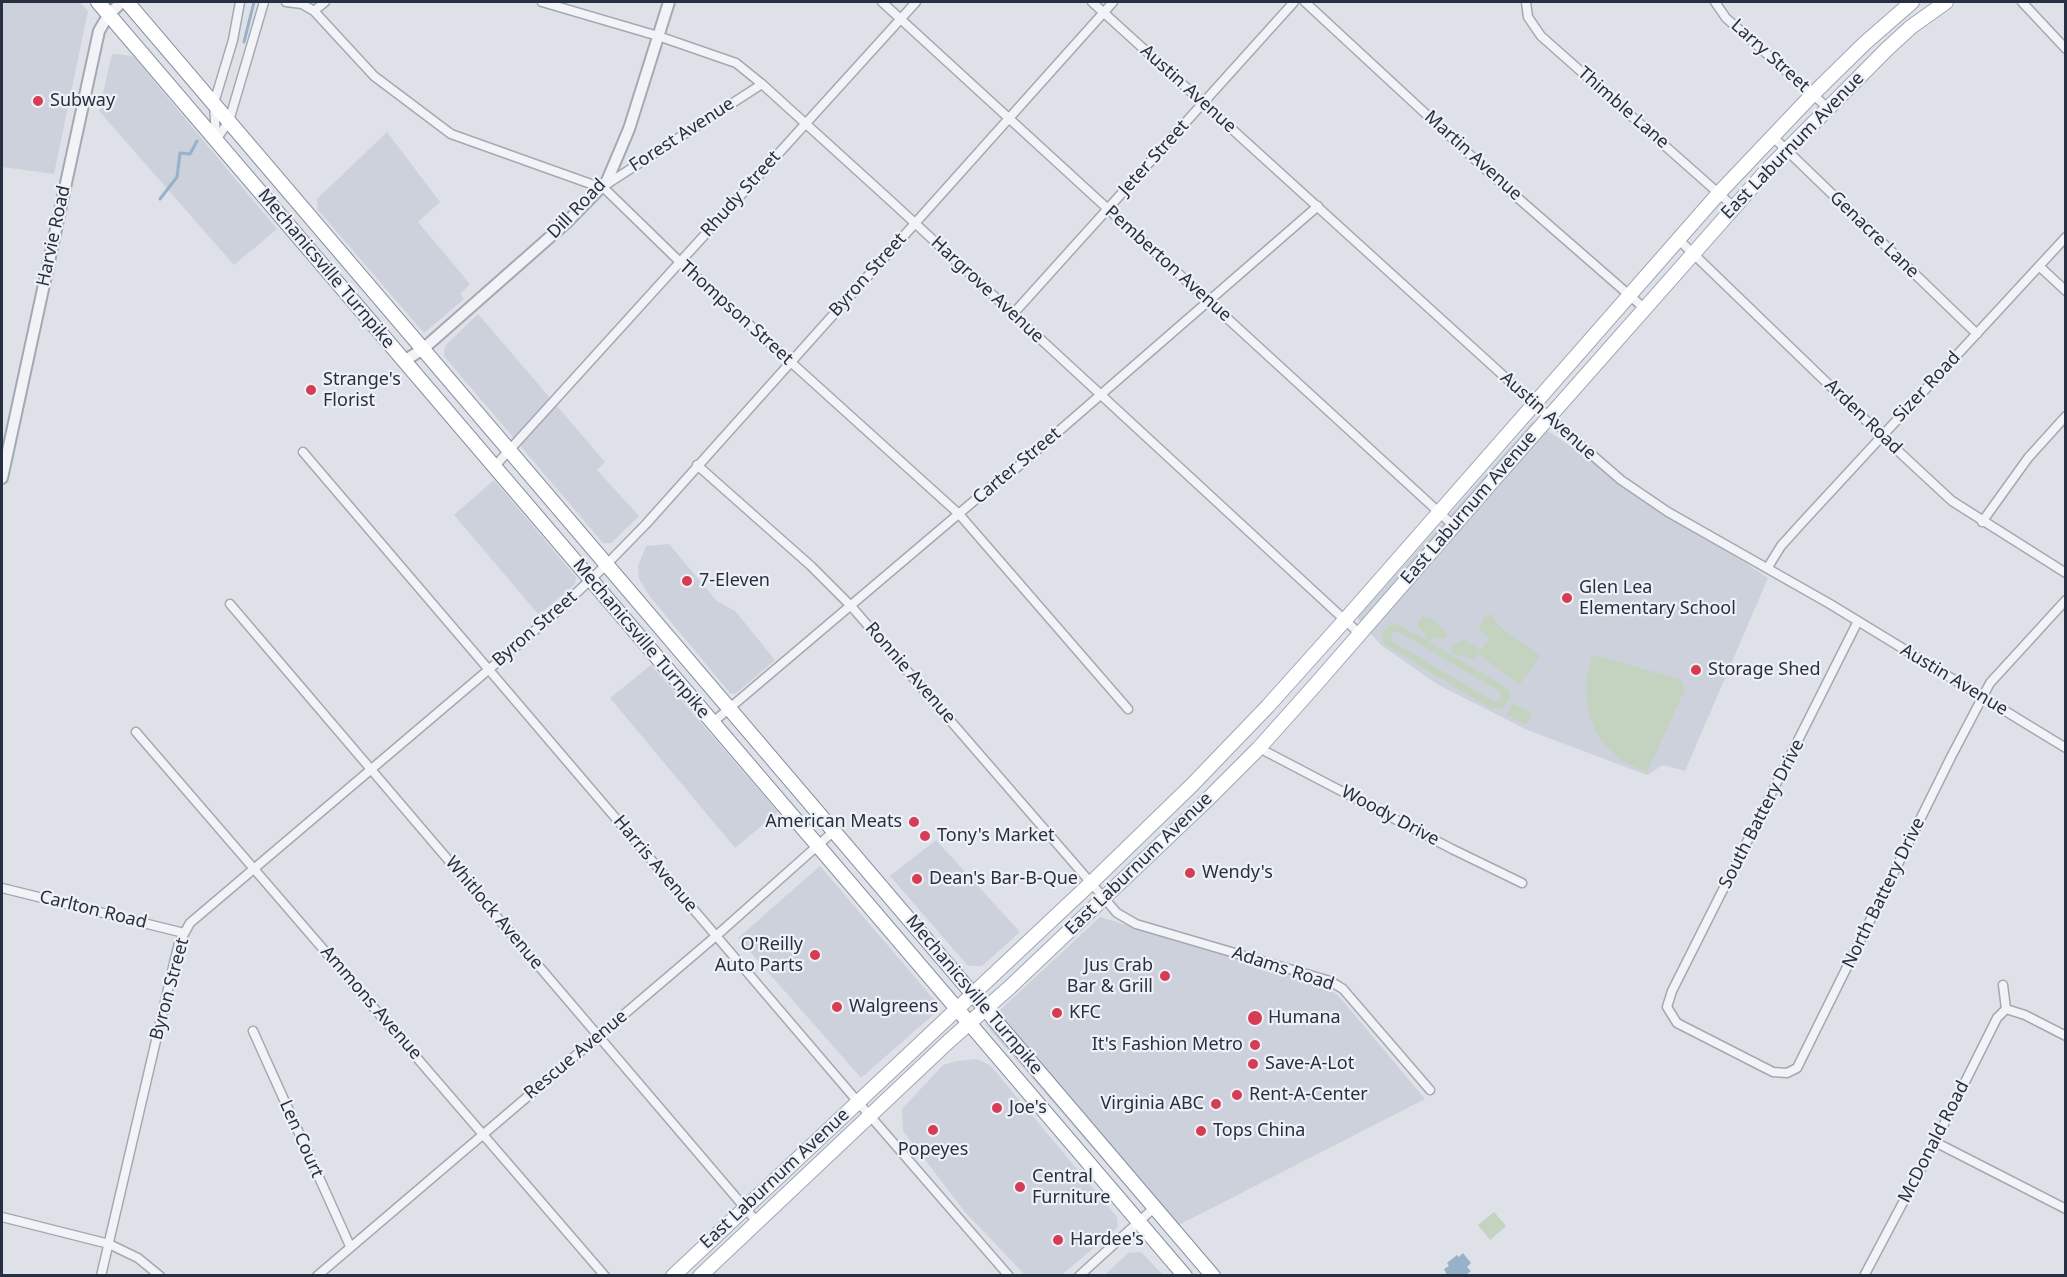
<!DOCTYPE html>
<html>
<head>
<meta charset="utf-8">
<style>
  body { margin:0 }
  #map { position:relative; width:2067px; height:1277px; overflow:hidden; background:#dee2e8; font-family:"Noto Sans",sans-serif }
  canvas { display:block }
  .frame { position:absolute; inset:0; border:3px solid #273040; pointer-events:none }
</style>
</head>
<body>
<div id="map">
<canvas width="2067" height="1277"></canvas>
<div class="frame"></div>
</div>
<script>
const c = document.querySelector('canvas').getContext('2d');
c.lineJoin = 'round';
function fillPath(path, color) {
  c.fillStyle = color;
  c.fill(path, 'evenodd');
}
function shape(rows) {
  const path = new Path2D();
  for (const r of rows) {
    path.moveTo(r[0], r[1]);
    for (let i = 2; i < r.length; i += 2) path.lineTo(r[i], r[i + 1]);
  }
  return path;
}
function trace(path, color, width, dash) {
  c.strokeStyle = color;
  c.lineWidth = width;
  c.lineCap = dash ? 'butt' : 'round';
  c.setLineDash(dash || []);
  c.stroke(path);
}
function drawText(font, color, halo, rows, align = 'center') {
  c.font = font + ' "Noto Sans",sans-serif';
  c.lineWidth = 4.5;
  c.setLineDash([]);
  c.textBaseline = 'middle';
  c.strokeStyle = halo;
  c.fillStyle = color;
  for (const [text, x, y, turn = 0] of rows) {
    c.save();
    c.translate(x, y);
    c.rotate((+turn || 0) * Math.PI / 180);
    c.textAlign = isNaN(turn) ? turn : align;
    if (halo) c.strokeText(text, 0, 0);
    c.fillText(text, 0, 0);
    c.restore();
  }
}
fillPath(shape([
  [2,2,80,2,88,11,54,174,2,167],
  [112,54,133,56,277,229,234,265,99,111],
  [387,132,440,202,418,222,470,284,460,294,464,299,424,333,318,210,317,199],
  [478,314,605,462,597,470,639,516,611,543,603,543,444,356,445,346],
  [1533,421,1768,578,1685,771,1663,765,1647,775,1525,729,1437,684,1381,645,1357,618],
  [494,480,576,577,575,584,539,615,454,515],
  [669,544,717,601,735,611,775,660,735,694,730,693,651,598,639,579,638,566,646,546],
  [651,665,778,812,735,848,610,698],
  [936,840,1020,932,982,966,968,966,890,876],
  [820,866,936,1002,933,1015,861,1078,738,938],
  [1100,917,1321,984,1338,995,1425,1099,1165,1232,985,1024],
  [977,1059,990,1065,1117,1217,1118,1227,1062,1275,1025,1275,965,1212,903,1131,902,1109,943,1065,957,1061],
  [1141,1252,1163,1275,1105,1275,1128,1253]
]), '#ccd1db');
fillPath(shape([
  [1491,614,1498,625,1492,635,1499,626,1540,656,1520,684,1478,654,1490,638,1481,632,1479,627,1485,616],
  [1423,616,1431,618,1447,632,1448,635,1443,639,1436,637,1428,641,1507,688,1511,695,1505,706,1501,708,1491,709,1384,644,1383,632,1388,626,1395,624,1427,640,1425,634,1421,631,1417,625],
  [1393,632,1399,632,1499,691,1502,695,1501,699,1499,702,1493,701,1393,642,1391,639],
  [1464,640,1480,649,1473,660,1462,655,1458,657,1452,652,1451,647],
  [1593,655,1680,679,1685,689,1647,772,1624,762,1607,747,1596,732,1590,717,1586,697,1586,677],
  [1513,704,1532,713,1526,725,1507,715],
  [1494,1212,1506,1226,1490,1240,1478,1225]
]), '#c4d3bf');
fillPath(shape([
  [1463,1253,1471,1263,1467,1267,1471,1271,1466,1275,1447,1275,1444,1269,1449,1266,1447,1263,1457,1255,1459,1257]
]), '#97b1ca');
trace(shape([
  [244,42,254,2],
  [160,199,177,177,180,153,190,154,197,141]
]), '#97b1ca', 3);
const minor = shape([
  [286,2,302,4,314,11,374,76,451,134,605,189,680,262,959,514,1128,709],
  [542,2,658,36,736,63,762,84,892,202,1360,634],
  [882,2,1454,526],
  [1092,2,1561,428,1621,480,1668,512,1830,604,2066,748],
  [1305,2,1495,178,1644,308],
  [1526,2,1528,17,1541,36,1734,207],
  [1715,2,1726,18,1828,108],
  [2022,2,2066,49],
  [314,11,325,2],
  [1772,136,1977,334],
  [216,139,214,103,233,40,240,2],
  [216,140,229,121,264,2],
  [604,186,762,84],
  [1678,239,1882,436,1952,501,2066,573],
  [2039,266,2066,291],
  [1013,314,1294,2],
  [303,452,858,1102,1009,1276],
  [697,465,811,566,851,606,1117,913,1136,924,1330,981,1343,989,1430,1090],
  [494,467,916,2],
  [1982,522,2028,458,2066,416],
  [1768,567,1781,546,1799,526,2066,237],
  [230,604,757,1222],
  [1858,621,1672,991,1667,1007,1677,1023,1773,1072,1787,1073,1797,1068,1951,757,1990,683,2066,600],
  [712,723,1001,478,1014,470,1318,206],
  [136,732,605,1276],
  [1259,748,1452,849,1522,883],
  [2,888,184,933],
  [2003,985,2006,1009],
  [2006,1009,2025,1015,2066,1036],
  [253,1031,350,1246],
  [1935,1142,2066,1209],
  [2,1217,109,1244,138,1258,160,1276],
  [101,1276,175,959,179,943,190,923,553,615,606,565,646,524,1113,2],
  [317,1276,716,936,834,831],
  [1079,1276,1155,1207],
  [1864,1276,1935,1142,1997,1018,2006,1009]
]);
const tertiary = shape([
  [404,361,423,349,567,222,607,181,629,129,669,2],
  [2,478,99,31,109,14,122,2]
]);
const primary = shape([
  [673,1276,1091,883,1192,785,1268,706,1345,620,1719,193,1813,94,1865,43,1912,2],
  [700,1276,949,1041,1009,988,1207,800,1259,748,1317,683,1497,476,1768,169,1887,49,1911,27,1946,2]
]);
const trunk = shape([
  [98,2,1185,1276],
  [127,2,1213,1276]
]);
trace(minor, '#a3a9b2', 11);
trace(tertiary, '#a3a9b2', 14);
trace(primary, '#9da7b5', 16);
trace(trunk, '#8590a0', 16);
trace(minor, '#f1f3f7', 8);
trace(tertiary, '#f1f3f7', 10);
trace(primary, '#fff', 14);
trace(trunk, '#fff', 14);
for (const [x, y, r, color] of [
  [38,101,6,"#d43d55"],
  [311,390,6,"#d43d55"],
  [687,581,6,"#d43d55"],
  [1567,598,6,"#d43d55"],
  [1696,670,6,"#d43d55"],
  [914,822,6,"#d43d55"],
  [925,836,6,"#d43d55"],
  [1190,873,6,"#d43d55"],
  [917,879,6,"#d43d55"],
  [815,955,6,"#d43d55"],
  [1165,976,6,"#d43d55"],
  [837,1007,6,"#d43d55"],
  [1057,1013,6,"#d43d55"],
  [1255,1018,8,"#d43d55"],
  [1255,1045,6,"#d43d55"],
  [1253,1064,6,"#d43d55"],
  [1237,1095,6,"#d43d55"],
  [1216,1104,6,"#d43d55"],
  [997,1108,6,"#d43d55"],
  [933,1130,6,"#d43d55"],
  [1201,1131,6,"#d43d55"],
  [1020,1187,6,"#d43d55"],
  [1058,1240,6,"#d43d55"]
]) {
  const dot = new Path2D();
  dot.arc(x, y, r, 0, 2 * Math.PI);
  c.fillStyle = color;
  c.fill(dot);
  trace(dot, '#eef1f6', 2);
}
drawText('18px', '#273040', '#eef1f6', [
  ["Larry Street",1770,56,42],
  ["Austin Avenue",1188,89,42],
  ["Thimble Lane",1623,108,41],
  ["Forest Avenue",682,135,-33],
  ["East Laburnum Avenue",1793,146,-46],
  ["Martin Avenue",1473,156,42],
  ["Jeter Street",1154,158,-48],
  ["Rhudy Street",741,194,-48],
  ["Dill Road",577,209,-46],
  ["Genacre Lane",1874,235,44],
  ["Harvie Road",54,236,-78],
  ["Pemberton Avenue",1168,264,42],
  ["Mechanicsville Turnpike",326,269,50],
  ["Byron Street",868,275,-48],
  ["Hargrove Avenue",987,290,43],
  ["Thompson Street",736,313,42],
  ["Sizer Road",1927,387,-47],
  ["Austin Avenue",1548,416,42],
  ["Arden Road",1863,417,44],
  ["Carter Street",1017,466,-40],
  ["East Laburnum Avenue",1469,508,-49],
  ["Byron Street",535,629,-41],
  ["Mechanicsville Turnpike",641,639,50],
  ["Ronnie Avenue",910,673,49],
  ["Austin Avenue",1954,680,31],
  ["South Battery Drive",1762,814,-63],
  ["Woody Drive",1390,816,28],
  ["Harris Avenue",655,864,50],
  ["East Laburnum Avenue",1139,864,-44],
  ["North Battery Drive",1884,893,-64],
  ["Carlton Road",93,910,14],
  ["Whitlock Avenue",494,913,50],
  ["Adams Road",1283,969,18],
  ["Byron Street",170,989,-75],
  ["Mechanicsville Turnpike",974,995,50],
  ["Ammons Avenue",371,1003,49],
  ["Rescue Avenue",576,1055,-40],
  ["Len Court",301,1139,66],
  ["McDonald Road",1934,1142,-63],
  ["East Laburnum Avenue",775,1179,-43]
]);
drawText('18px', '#273040', '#eef1f6', [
  ["Subway",50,101],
  ["Strange's",323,380],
  ["Florist",323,401],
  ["7-Eleven",699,581],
  ["Glen Lea",1579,588],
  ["Elementary School",1579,609],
  ["Storage Shed",1708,670],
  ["American Meats",902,822,"right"],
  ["Tony's Market",937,836],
  ["Wendy's",1202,873],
  ["Dean's Bar-B-Que",929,879],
  ["O'Reilly",803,945,"right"],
  ["Auto Parts",803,966,"right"],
  ["Jus Crab",1153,966,"right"],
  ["Bar & Grill",1153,987,"right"],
  ["Walgreens",849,1007],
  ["KFC",1069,1013],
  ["Humana",1268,1018],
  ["It's Fashion Metro",1243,1045,"right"],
  ["Save-A-Lot",1265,1064],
  ["Rent-A-Center",1249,1095],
  ["Virginia ABC",1204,1104,"right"],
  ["Joe's",1009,1108],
  ["Tops China",1213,1131],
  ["Popeyes",933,1150,"center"],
  ["Central",1032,1177],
  ["Furniture",1032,1198],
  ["Hardee's",1070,1240]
], 'left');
</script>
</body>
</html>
